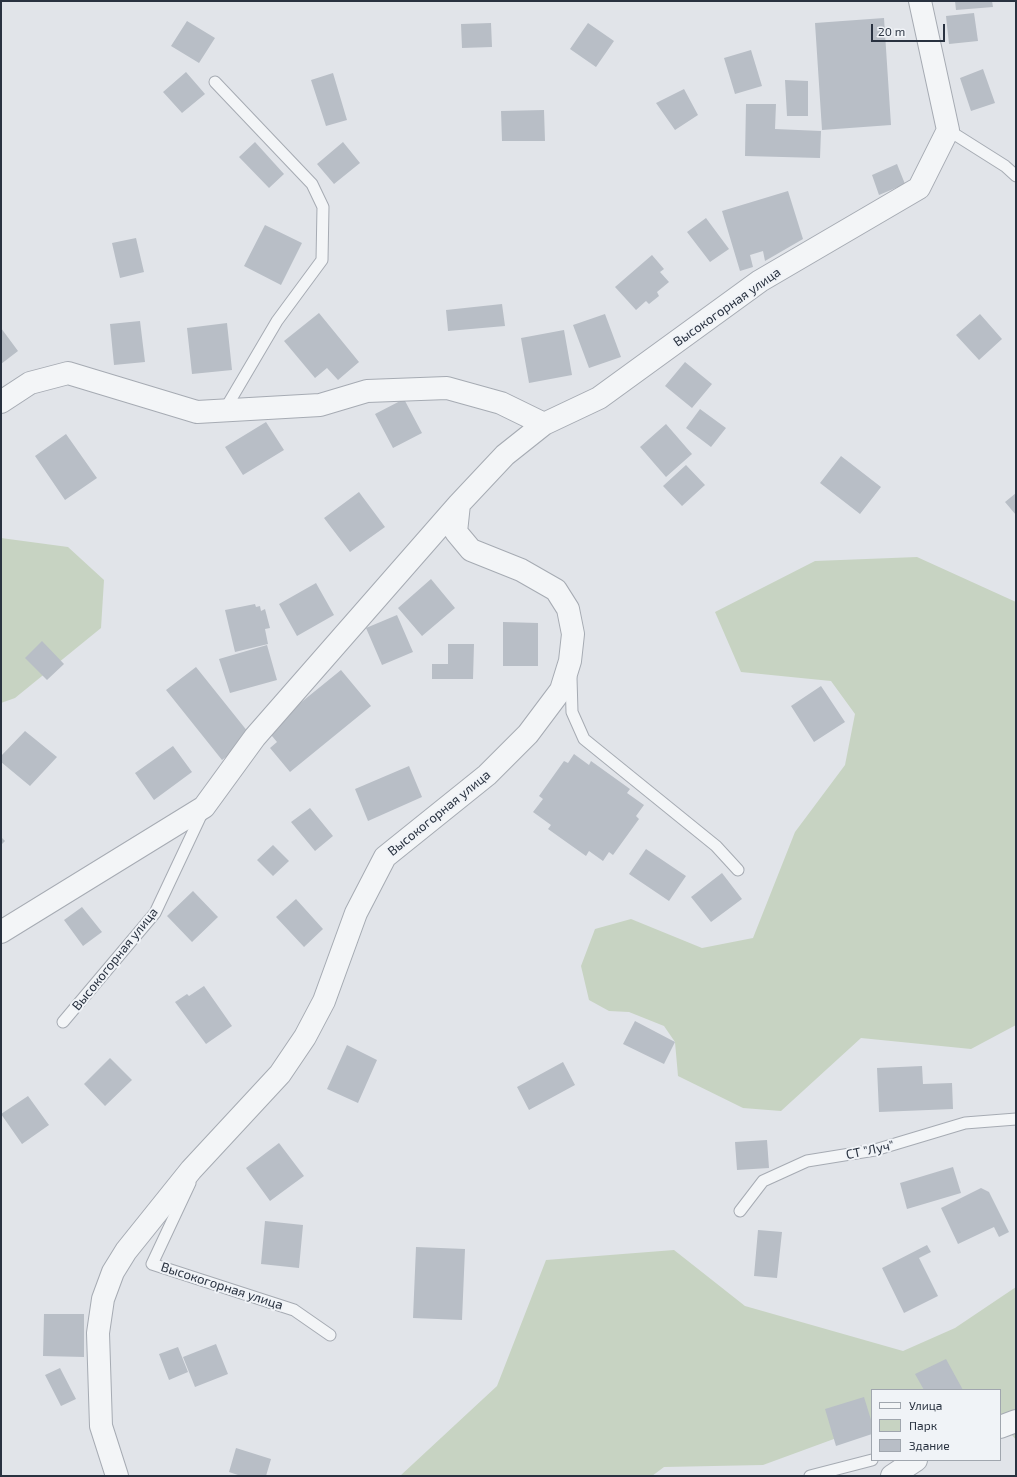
<!DOCTYPE html>
<html>
<head>
<meta charset="utf-8">
<style>
  body { margin:0 }
  #map { position:relative; width:1017px; height:1477px; overflow:hidden; background:#e1e4e9; font-family:"Exo 2",sans-serif }
  canvas { display:block }
  .frame { position:absolute; inset:0; border:2px solid #293240; pointer-events:none }
  .legend { position:absolute; left:871px; top:1389px; width:130px; height:72px; box-sizing:border-box; background:#f0f3f7; border:1px solid #a0a6ae; margin:0; padding:5px 7px; list-style:none; font-size:12px; color:#293240 }
  .legend li { display:flex; align-items:center; gap:8px; height:20px }
  .legend b { width:20px; border:1px solid #a0a6ae }
  .scale { position:absolute; left:871px; top:24px; width:74px; height:18px; box-sizing:border-box; border:2px solid #293240; border-top:0; padding-left:5px; font-size:12px; line-height:14px; white-space:nowrap; color:#293240; -webkit-text-stroke:3px #f0f3f7; paint-order:stroke }
</style>
</head>
<body>
<div id="map">
<canvas width="1017" height="1477"></canvas>
<div class="frame"></div>
<ul class="legend">
<li><b style="height:5px;background:#f3f5f7"></b>Улица</li>
<li><b style="height:11px;background:#c7d3c2"></b>Парк</li>
<li><b style="height:11px;background:#b8bec6"></b>Здание</li>
</ul>
<div class="scale">20 m</div>
</div>
<script>
const c = document.querySelector('canvas').getContext('2d');
c.lineJoin = 'round';
function fillPath(path, color) {
  c.fillStyle = color;
  c.fill(path, 'evenodd');
}
function shape(rows) {
  const path = new Path2D();
  for (const r of rows) {
    path.moveTo(r[0], r[1]);
    for (let i = 2; i < r.length; i += 2) path.lineTo(r[i], r[i + 1]);
  }
  return path;
}
function trace(path, color, width, dash) {
  c.strokeStyle = color;
  c.lineWidth = width;
  c.lineCap = dash ? 'butt' : 'round';
  c.setLineDash(dash || []);
  c.stroke(path);
}
function drawText(font, color, halo, rows, align = 'center') {
  c.font = font + ' "Exo 2",sans-serif';
  c.lineWidth = 4;
  c.setLineDash([]);
  c.textBaseline = 'middle';
  c.strokeStyle = halo;
  c.fillStyle = color;
  for (const [text, x, y, turn = 0] of rows) {
    c.save();
    c.translate(x, y);
    c.rotate((+turn || 0) * Math.PI / 180);
    c.textAlign = isNaN(turn) ? turn : align;
    if (halo) c.strokeText(text, 0, 0);
    c.fillText(text, 0, 0);
    c.restore();
  }
}
fillPath(shape([
  [1,538,68,547,104,580,101,628,15,698,1,703],
  [917,557,1016,602,1016,1025,971,1049,861,1038,781,1111,743,1108,678,1076,675,1042,664,1026,629,1012,609,1011,589,1000,581,966,595,929,631,919,702,948,753,938,795,832,845,765,855,714,831,681,741,672,715,612,815,561],
  [674,1250,745,1306,903,1351,955,1328,1016,1287,1016,1440,1000,1420,1000,1390,872,1390,872,1425,763,1465,664,1467,652,1476,400,1476,497,1386,546,1260]
]), '#c7d3c2');
fillPath(shape([
  [955,1,992,1,993,7,956,10],
  [974,13,978,41,949,44,946,16],
  [884,18,891,125,822,130,815,23],
  [187,21,215,38,199,63,171,46],
  [491,23,492,47,462,48,461,24],
  [588,23,614,41,596,67,570,49],
  [751,50,762,86,735,94,724,58],
  [983,69,995,103,971,111,960,78],
  [186,72,205,94,182,113,163,92],
  [333,73,347,120,326,126,311,80],
  [785,80,808,81,808,116,787,116],
  [684,89,698,115,675,130,656,103],
  [746,104,776,104,775,129,821,131,820,158,745,156],
  [544,110,545,141,502,141,501,111],
  [255,142,284,174,269,188,239,157],
  [343,142,360,163,334,184,317,164],
  [897,164,905,184,879,195,872,175],
  [788,191,803,239,765,261,763,251,750,255,753,267,740,271,722,211],
  [706,218,729,249,710,262,687,232],
  [265,225,302,243,281,285,244,266],
  [136,238,144,272,120,278,112,243],
  [652,255,664,269,660,272,669,282,657,292,659,296,649,304,646,301,636,310,615,287],
  [502,304,505,326,448,331,446,310],
  [319,313,359,362,338,380,327,368,315,378,284,341],
  [605,314,621,357,589,368,573,325],
  [980,314,1002,339,979,360,956,335],
  [140,321,145,362,114,365,110,324],
  [227,323,232,370,192,374,187,328],
  [1,328,18,351,1,364],
  [564,330,572,375,529,383,521,338],
  [685,362,712,384,692,408,665,386],
  [404,399,422,433,393,448,375,414],
  [700,409,726,428,711,447,686,428],
  [266,422,284,450,243,475,225,447],
  [666,424,692,454,666,477,640,447],
  [66,434,97,478,65,500,35,456],
  [841,456,881,487,860,514,820,483],
  [686,465,705,485,682,506,663,486],
  [359,492,385,527,350,552,324,518],
  [1016,493,1016,515,1005,502],
  [431,579,455,608,422,636,398,608],
  [316,583,334,615,297,636,279,604],
  [255,604,256,607,260,606,261,611,265,609,270,628,265,629,268,644,235,652,225,610],
  [397,615,413,652,382,665,366,628],
  [503,622,538,623,538,666,503,666],
  [42,641,64,664,47,680,25,658],
  [448,644,474,644,473,679,432,679,432,664,448,664],
  [267,645,277,680,230,693,219,659],
  [196,667,252,737,222,760,166,690],
  [341,670,371,706,290,772,270,748,277,742,267,730],
  [821,686,845,722,814,742,791,706],
  [25,731,57,757,30,786,1,762,1,756],
  [173,746,192,772,154,800,135,773],
  [574,754,589,765,591,761,630,789,627,793,644,805,636,816,639,819,613,855,609,852,603,861,589,851,586,856,548,829,551,825,533,812,543,799,539,796,564,761,568,763],
  [409,766,422,797,368,821,355,789],
  [310,808,333,836,315,851,291,822],
  [1,837,5,841,1,845],
  [273,845,289,861,273,876,257,860],
  [646,849,686,876,669,901,629,874],
  [722,873,742,899,711,922,691,897],
  [193,891,218,917,192,942,167,916],
  [296,899,323,929,304,947,276,917],
  [82,907,102,932,83,946,64,920],
  [204,986,232,1026,206,1044,175,1002,187,994,189,996],
  [635,1021,675,1042,664,1064,623,1044],
  [347,1045,377,1060,358,1103,327,1089],
  [110,1058,132,1080,105,1106,84,1084],
  [563,1062,575,1085,529,1110,517,1087],
  [922,1066,923,1084,952,1083,953,1109,879,1112,877,1068],
  [28,1096,49,1125,22,1144,1,1114],
  [767,1140,769,1168,737,1170,735,1142],
  [279,1143,304,1176,270,1201,246,1168],
  [953,1167,961,1193,907,1209,900,1183],
  [981,1188,989,1192,1009,1232,999,1237,994,1227,958,1244,941,1208],
  [265,1221,303,1225,299,1268,261,1264],
  [758,1230,782,1232,777,1278,754,1276],
  [927,1245,931,1252,919,1258,938,1296,904,1313,882,1268],
  [416,1247,465,1249,462,1320,413,1318],
  [44,1314,84,1314,84,1357,43,1356],
  [216,1344,228,1374,195,1387,183,1357],
  [178,1347,188,1372,169,1380,159,1354],
  [946,1359,963,1390,924,1390,915,1374],
  [60,1368,76,1399,61,1406,45,1375],
  [864,1397,872,1423,872,1434,836,1446,825,1409],
  [236,1448,271,1459,266,1476,241,1476,229,1472]
]), '#b8bec6');
const lane = shape([
  [215,82,312,184,323,207,322,260,277,321,224,411],
  [948,130,1005,166,1016,176],
  [571,678,572,712,584,739,716,846,738,870],
  [63,1022,155,913,203,811],
  [190,1183,152,1264,294,1310,330,1335],
  [740,1211,763,1181,807,1161,875,1150,965,1123,1016,1119],
  [810,1476,872,1460]
]);
const street = shape([
  [1,402,30,383,68,373,197,412,320,405,367,391,447,388,501,403,544,424],
  [1,932,204,807,255,737,459,504],
  [1000,1427,1016,1421],
  [117,1476,101,1426,98,1333,103,1299,113,1272,126,1251,191,1170,280,1074,305,1037,324,1001,356,913,385,857,487,775,528,734,561,690,570,661,573,634,568,609,556,590,521,570,471,550,456,532,459,504,505,455,544,424,599,398,760,281,919,188,948,130,920,1],
  [892,1476,916,1460]
]);
trace(lane, '#a6abb3', 13);
trace(street, '#a6abb3', 24);
trace(lane, '#f3f5f7', 11);
trace(street, '#f3f5f7', 22);
drawText('13px', '#293240', '#f0f3f7', [
  ["Высокогорная улица",727,307,-35],
  ["Высокогорная улица",439,813,-39],
  ["Высокогорная улица",115,959,-51],
  ["СТ \"Луч\"",870,1150,-12],
  ["Высокогорная улица",222,1286,18]
]);
</script>
</body>
</html>
